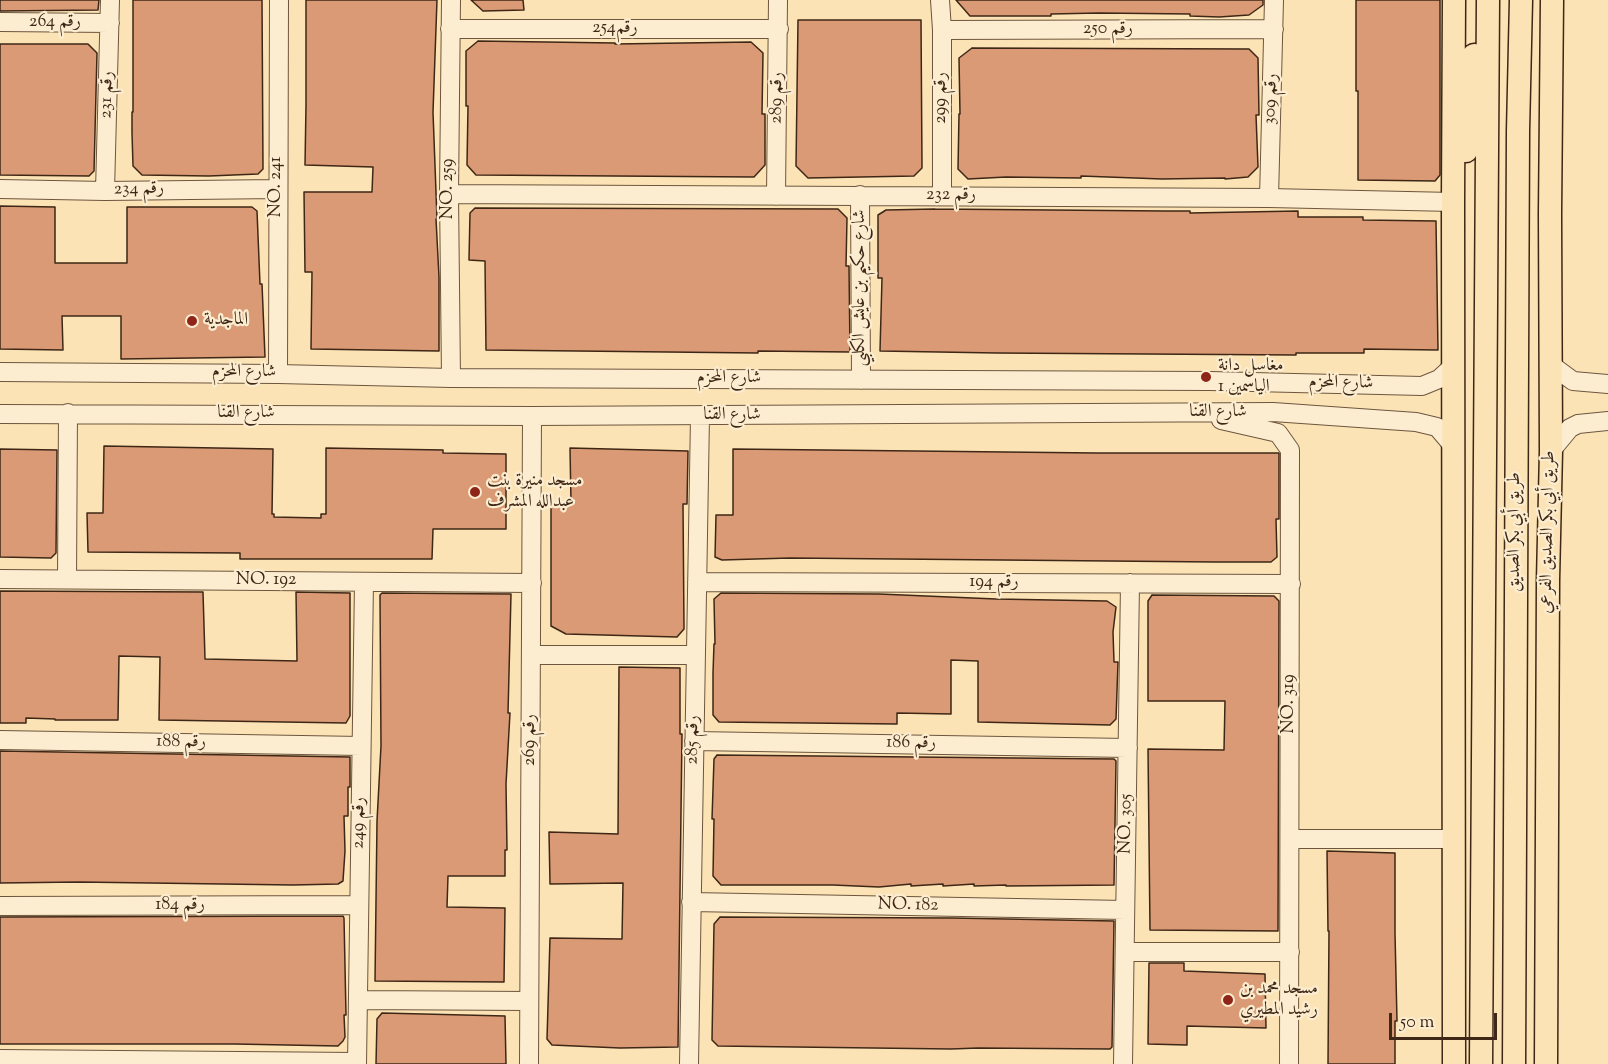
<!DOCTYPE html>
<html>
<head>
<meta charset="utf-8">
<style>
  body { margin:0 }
  #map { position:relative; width:1608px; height:1064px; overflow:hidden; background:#fbe3b6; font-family:"Sorts Mill Goudy",serif }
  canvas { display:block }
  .scale { position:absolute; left:1389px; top:1013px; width:108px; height:27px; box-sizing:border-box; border:3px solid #3e2716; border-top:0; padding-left:8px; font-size:18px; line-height:21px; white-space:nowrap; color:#3e2716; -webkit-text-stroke:4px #fcedd0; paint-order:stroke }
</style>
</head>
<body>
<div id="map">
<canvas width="1608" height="1064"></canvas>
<div class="scale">50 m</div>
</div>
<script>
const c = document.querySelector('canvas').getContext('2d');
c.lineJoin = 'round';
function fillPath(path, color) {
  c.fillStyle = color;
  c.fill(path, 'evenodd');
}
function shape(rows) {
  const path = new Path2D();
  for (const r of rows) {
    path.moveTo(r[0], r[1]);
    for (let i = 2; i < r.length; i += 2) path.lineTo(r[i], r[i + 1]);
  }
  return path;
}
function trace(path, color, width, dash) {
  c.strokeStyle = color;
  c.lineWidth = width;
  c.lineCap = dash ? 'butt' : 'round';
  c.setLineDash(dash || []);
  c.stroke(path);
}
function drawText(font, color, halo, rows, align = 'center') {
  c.font = font + ' "Sorts Mill Goudy",Amiri,serif';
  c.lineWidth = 4.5;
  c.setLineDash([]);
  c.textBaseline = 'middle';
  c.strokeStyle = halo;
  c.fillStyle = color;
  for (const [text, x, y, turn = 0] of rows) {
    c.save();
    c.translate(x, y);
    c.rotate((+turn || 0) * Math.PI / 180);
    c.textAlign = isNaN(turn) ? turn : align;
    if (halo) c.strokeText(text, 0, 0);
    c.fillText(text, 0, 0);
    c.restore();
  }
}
const building = shape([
  [0,0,99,0,98,10,0,11,0,0],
  [133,0,262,0,263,169,258,174,209,176,142,175,133,166,132,133,132,112,133,112,133,0],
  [306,0,437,0,433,112,437,219,436,219,439,277,439,351,311,349,312,272,305,272,304,192,372,192,373,167,305,165,306,105,306,0],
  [471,0,523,0,524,10,483,11,471,0],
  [956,0,1263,0,1263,5,1249,15,1219,17,1190,16,1190,14,1099,13,1051,14,1051,16,970,16,956,0],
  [1356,0,1440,0,1440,175,1435,181,1358,180,1358,91,1356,91,1356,0],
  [798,20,921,20,922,168,914,176,808,178,796,166,798,20],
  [478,41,615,43,615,44,751,42,763,53,762,114,765,114,765,165,754,177,476,175,467,165,468,106,466,106,466,51,478,41],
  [0,44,88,44,97,53,94,171,89,176,0,175,0,44],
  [972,48,1249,49,1258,58,1259,115,1256,115,1258,167,1248,177,1225,179,1225,178,1162,179,1081,176,1081,178,1006,177,968,179,958,169,959,114,960,114,959,58,972,48],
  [0,206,55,207,55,263,127,263,127,207,252,207,257,211,260,284,262,284,265,357,121,359,121,316,62,316,63,350,0,349,0,206],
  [475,208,838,209,847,218,846,266,849,266,850,352,758,351,758,353,486,350,485,261,469,260,470,213,475,208],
  [935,209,1165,211,1190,211,1190,213,1298,211,1298,217,1363,217,1363,220,1436,221,1438,350,1364,349,1364,353,1296,353,1296,355,997,353,880,351,882,278,878,278,878,215,886,210,935,209],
  [104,446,273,449,272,514,274,514,274,517,321,518,321,514,326,514,326,448,443,450,443,453,506,454,506,529,433,529,432,559,240,559,240,553,88,552,87,513,103,513,104,446],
  [570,448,688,451,687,504,683,504,684,629,677,637,566,634,551,626,551,503,571,503,570,448],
  [0,449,57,450,56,553,51,558,0,557,0,449],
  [733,449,1096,453,1279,453,1279,519,1276,519,1277,557,1271,562,1215,562,790,558,722,560,715,557,716,515,733,515,733,449],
  [0,591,203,592,205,659,297,661,296,592,350,593,350,716,346,723,159,720,160,657,119,656,118,720,55,720,55,719,26,718,26,723,0,723,0,591],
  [382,593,511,594,508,713,510,713,506,784,507,850,505,850,505,876,448,876,447,907,505,908,504,982,375,981,377,821,381,746,380,595,382,593],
  [721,593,879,594,996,599,1107,601,1116,607,1113,632,1114,662,1118,662,1116,719,1110,725,978,722,978,661,951,660,951,714,897,713,897,724,719,722,713,715,713,673,714,644,715,644,714,599,721,593],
  [1152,595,1274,596,1279,601,1278,931,1150,930,1148,749,1224,750,1225,701,1148,701,1148,601,1152,595],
  [619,667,680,668,680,734,682,734,678,1047,620,1048,552,1045,547,1039,550,938,622,939,623,883,550,884,549,832,618,834,619,667],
  [0,751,350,757,350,787,348,787,348,816,344,816,345,851,343,881,338,884,293,885,79,882,0,883,0,751],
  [717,755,1114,759,1116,761,1114,885,1006,886,1006,885,974,886,974,884,943,886,943,884,911,886,911,884,879,887,833,885,721,885,713,876,714,819,712,819,714,759,717,755],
  [1327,851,1395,853,1395,933,1397,1021,1395,1021,1395,1064,1328,1064,1329,931,1328,931,1327,851],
  [343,916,344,918,346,1015,344,1015,345,1037,343,1041,338,1046,235,1044,0,1044,0,917,343,916],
  [720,917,952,918,1114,921,1112,1047,1110,1049,978,1048,951,1049,718,1046,712,1040,714,924,720,917],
  [1149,963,1184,963,1184,971,1265,974,1266,1028,1187,1026,1187,1045,1148,1044,1149,963],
  [382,1013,505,1016,506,1064,376,1064,377,1019,382,1013]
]);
fillPath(building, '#da9a75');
trace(building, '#3e2716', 1.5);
const minor = shape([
  [940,0,942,30,942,196],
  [0,22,110,23],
  [450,29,779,29],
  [942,30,1274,29],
  [0,189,105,191,277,189],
  [105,191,110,0],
  [449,194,1269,198,1453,202],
  [860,195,861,380],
  [776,196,778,0],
  [1269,198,1274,0],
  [1550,364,1573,381,1608,384],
  [0,372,278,374,451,378,1210,381,1422,386,1439,379,1453,366],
  [278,374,279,0],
  [451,378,449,194,451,0],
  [0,414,532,416,1273,412,1416,422,1437,427,1454,447],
  [1221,420,1278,433,1290,450,1289,1064],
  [1551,451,1570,428,1578,424,1608,421],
  [0,579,532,583],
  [67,579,68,413],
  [697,582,1291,584],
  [532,655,696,655],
  [0,740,361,746],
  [694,741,1128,748],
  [1290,839,1454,839],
  [691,902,1125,910],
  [0,906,359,905],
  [1125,952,1290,952],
  [358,1000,529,1001],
  [0,1059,357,1062],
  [357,1064,364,582],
  [529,1064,532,416],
  [689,1064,700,416],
  [1123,1064,1130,583]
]);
const major = shape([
  [1466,151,1474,55],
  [1454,1064,1453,202,1454,0],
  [1481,1064,1488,0],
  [1514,1064,1518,131,1521,0],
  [1546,1064,1548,580,1551,451,1550,214,1552,0]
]);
trace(minor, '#6d563e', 20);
trace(major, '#3e2716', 25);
trace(minor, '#fcedd0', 18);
trace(major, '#fbe3b6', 22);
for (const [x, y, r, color] of [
  [192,321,6,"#8f2418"],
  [1206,377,6,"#8f2418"],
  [475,492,6,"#8f2418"],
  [1228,1000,6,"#8f2418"]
]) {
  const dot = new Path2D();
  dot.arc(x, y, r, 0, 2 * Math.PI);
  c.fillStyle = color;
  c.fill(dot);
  trace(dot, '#fcedd0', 2);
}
drawText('18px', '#3e2716', '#fcedd0', [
  ["رقم 264",55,23],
  ["رقم254",615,29],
  ["رقم 250",1108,30],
  ["رقم 231",108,95,-88],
  ["رقم 289",778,98,-89],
  ["رقم 299",942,98,-90],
  ["رقم 309",1272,99,-88],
  ["NO. 241",277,187,-90],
  ["NO. 259",449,189,-90],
  ["رقم 234",139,190,-1],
  ["رقم 232",951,196],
  ["شارع حكيم بن عايش الكلبي",861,288,-90],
  ["شارع المحزم",244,373],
  ["شارع المحزم",729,379],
  ["شارع المحزم",1341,384,1],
  ["شارع القنا",1218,413],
  ["شارع القنا",246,414],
  ["شارع القنا",732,416],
  ["طريق أبي بكر الصديق",1516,532,-90],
  ["طريق أبي بكر الصديق الفرعي",1549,532,-89],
  ["NO. 192",266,581],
  ["رقم 194",994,583],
  ["NO. 319",1290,704,-90],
  ["رقم 269",531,740,-90],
  ["رقم 285",694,740,-89],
  ["رقم 188",181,743,1],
  ["رقم 186",911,744,1],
  ["رقم 249",360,823,-89],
  ["NO. 305",1127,824,-89],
  ["رقم 184",180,906],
  ["NO. 182",908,906,1]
]);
drawText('18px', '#3e2716', '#fcedd0', [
  ["الماجدية",204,321],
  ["مغاسل دانة",1218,367],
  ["الياسمين 1",1218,388],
  ["مسجد منيرة بنت",487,482],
  ["عبدالله المشرف",487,503],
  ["مسجد محمد بن",1240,990],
  ["رشيد المطيري",1240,1011]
], 'left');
</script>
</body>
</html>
